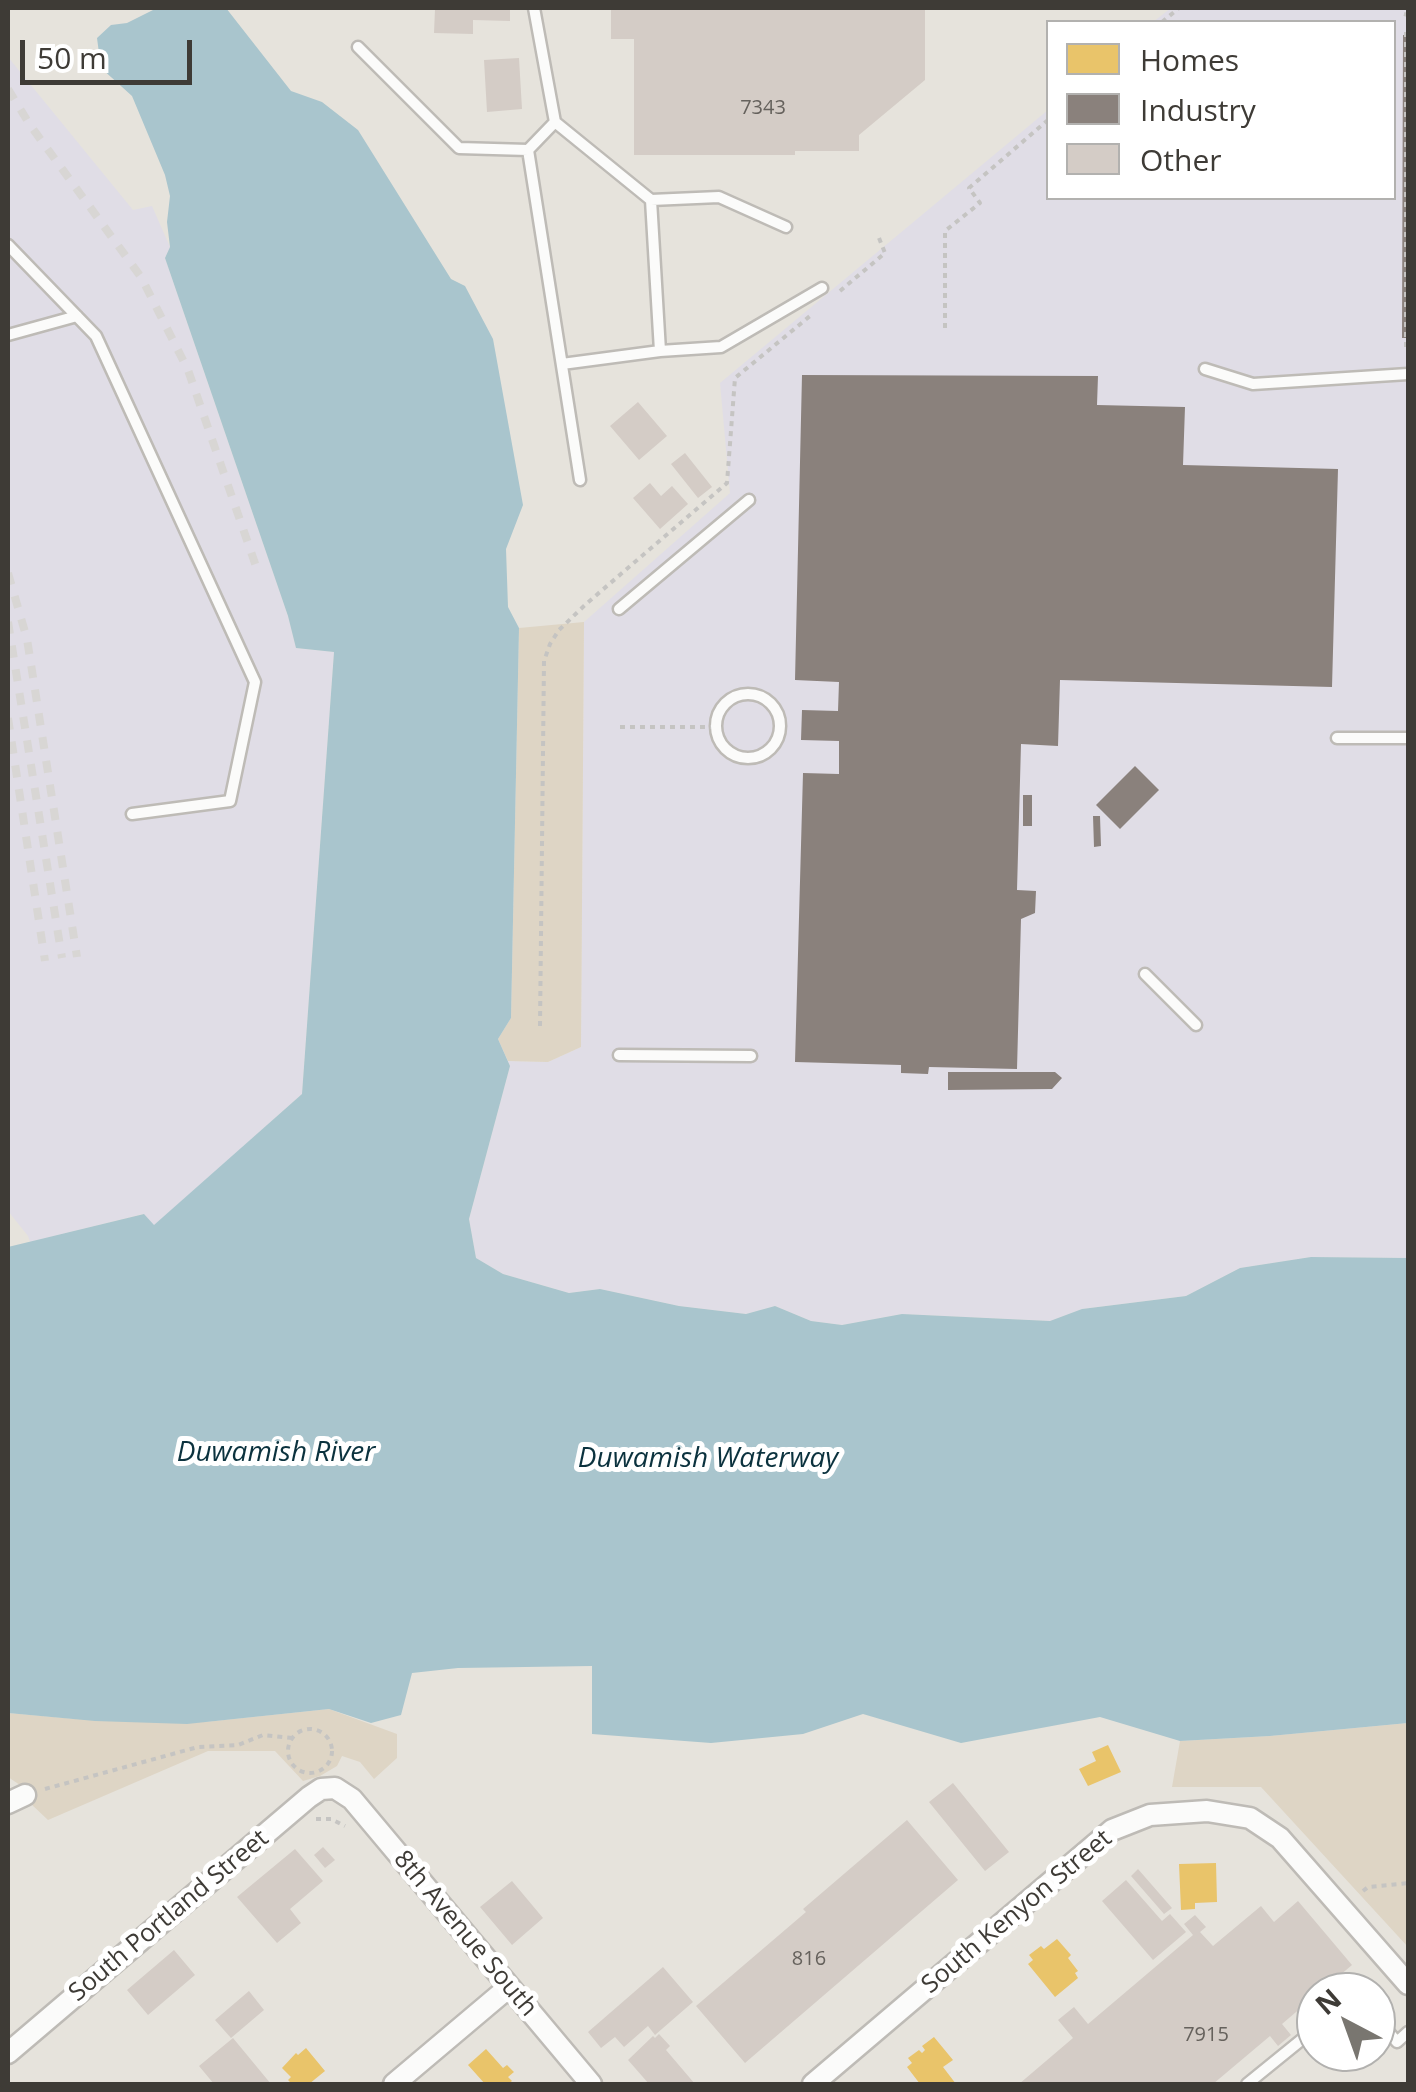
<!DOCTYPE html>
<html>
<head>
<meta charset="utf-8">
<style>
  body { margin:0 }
  #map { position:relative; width:1416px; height:2092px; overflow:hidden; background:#e6e3dc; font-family:"Open Sans",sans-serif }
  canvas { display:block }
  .frame { position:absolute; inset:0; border:10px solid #3e3b36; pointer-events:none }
  .legend { position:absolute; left:1046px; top:20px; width:350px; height:180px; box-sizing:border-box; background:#fff; border:2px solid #b2b1af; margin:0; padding:12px 18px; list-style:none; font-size:30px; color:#3e3b36 }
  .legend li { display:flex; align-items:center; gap:20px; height:50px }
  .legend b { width:50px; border:2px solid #b2b1af }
  .north { position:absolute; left:1296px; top:1972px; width:100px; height:100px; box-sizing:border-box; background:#fff; border:2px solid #b2b1af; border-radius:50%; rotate:319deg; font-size:28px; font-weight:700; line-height:40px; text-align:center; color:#3e3b36 }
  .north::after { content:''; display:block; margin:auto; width:35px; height:45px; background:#797670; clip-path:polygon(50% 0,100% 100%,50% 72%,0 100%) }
  .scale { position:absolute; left:20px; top:40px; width:172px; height:45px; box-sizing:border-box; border:5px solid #3e3b36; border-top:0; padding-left:12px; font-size:30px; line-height:35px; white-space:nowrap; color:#3e3b36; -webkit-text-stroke:8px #fff; paint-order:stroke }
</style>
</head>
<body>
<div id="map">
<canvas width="1416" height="2092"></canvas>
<div class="frame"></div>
<ul class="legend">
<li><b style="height:28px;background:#e9c46a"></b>Homes</li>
<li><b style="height:28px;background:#8a817c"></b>Industry</li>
<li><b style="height:28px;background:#d4ccc6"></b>Other</li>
</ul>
<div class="north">N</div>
<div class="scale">50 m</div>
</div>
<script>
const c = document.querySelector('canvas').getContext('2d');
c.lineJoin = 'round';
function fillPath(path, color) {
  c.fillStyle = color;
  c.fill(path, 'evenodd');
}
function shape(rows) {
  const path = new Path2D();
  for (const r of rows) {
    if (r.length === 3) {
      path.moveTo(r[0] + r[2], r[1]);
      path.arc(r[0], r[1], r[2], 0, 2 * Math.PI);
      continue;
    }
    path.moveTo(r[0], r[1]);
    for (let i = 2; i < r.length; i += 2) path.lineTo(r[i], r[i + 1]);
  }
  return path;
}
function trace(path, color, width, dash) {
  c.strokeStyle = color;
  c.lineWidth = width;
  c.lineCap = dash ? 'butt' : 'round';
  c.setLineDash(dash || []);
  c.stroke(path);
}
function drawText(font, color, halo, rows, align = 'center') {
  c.font = font + ' "Open Sans",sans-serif';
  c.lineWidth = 10;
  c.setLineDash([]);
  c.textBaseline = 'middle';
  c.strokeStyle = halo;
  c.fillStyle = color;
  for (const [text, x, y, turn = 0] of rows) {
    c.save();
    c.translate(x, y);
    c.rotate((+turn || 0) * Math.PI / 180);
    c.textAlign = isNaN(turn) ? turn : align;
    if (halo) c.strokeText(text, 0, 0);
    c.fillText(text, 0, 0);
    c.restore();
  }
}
fillPath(shape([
  [1171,8,1408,8,1408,1258,1311,1257,1240,1268,1186,1296,1082,1309,1050,1321,902,1314,842,1325,811,1321,775,1306,746,1314,679,1306,600,1289,569,1293,503,1274,476,1258,469,1219,510,1066,508,1061,548,1062,581,1047,584,622,730,493,720,383,1048,110,1048,198,1394,198,1394,22,1153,22],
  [8,57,133,210,152,206,170,247,165,258,288,616,296,648,334,652,302,1094,154,1226,143,1214,30,1242,28,1236,8,1211]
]), '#e0dde6');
fillPath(shape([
  [584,622,581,1047,548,1062,508,1061,498,1039,511,1018,519,628],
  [329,1709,397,1734,397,1758,374,1779,360,1762,342,1756,337,1766,320,1776,303,1781,275,1751,208,1751,48,1820,30,1803,20,1785,8,1777,8,1713,76,1719,205,1722],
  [1408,1723,1408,1947,1261,1787,1172,1787,1180,1741,1270,1736]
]), '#ded5c5');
fillPath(shape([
  [157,8,226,8,291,91,322,102,358,130,451,279,465,286,493,339,523,505,506,549,508,607,519,628,511,1018,498,1039,510,1066,469,1219,476,1258,503,1274,569,1293,600,1289,679,1306,746,1314,775,1306,811,1321,842,1325,902,1314,1050,1321,1082,1309,1186,1296,1240,1268,1311,1257,1408,1258,1408,1723,1270,1736,1180,1741,1100,1717,961,1743,863,1714,803,1734,711,1743,592,1734,592,1666,458,1668,412,1673,401,1715,371,1723,329,1709,187,1724,95,1721,8,1713,8,1247,144,1214,154,1225,302,1094,334,652,296,648,288,616,165,258,170,247,167,222,170,196,165,175,132,96,101,68,97,38,111,25,127,23]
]), '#a9c5cd');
fillPath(shape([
  [1108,1745,1121,1772,1088,1786,1079,1769,1096,1761,1092,1752],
  [1216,1863,1217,1902,1195,1903,1195,1909,1181,1910,1179,1864],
  [1057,1939,1071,1955,1068,1958,1078,1971,1075,1973,1078,1978,1055,1997,1028,1964,1033,1960,1029,1955,1041,1946,1044,1949],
  [934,2037,953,2060,943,2067,956,2084,920,2084,907,2067,912,2063,908,2058,919,2050,922,2053,925,2050,922,2046],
  [306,2048,325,2071,309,2084,296,2084,293,2082,291,2083,288,2080,291,2077,282,2068,296,2053,298,2055],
  [486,2049,503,2068,507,2065,514,2072,508,2077,512,2081,508,2084,485,2084,468,2065]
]), '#e9c46a');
fillPath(shape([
  [1403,35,1408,35,1408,338,1402,338],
  [802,375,1098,376,1097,405,1185,407,1183,465,1338,469,1332,687,1060,680,1058,746,1021,744,1017,890,1036,891,1035,913,1021,919,1017,1069,929,1067,928,1074,901,1073,901,1065,795,1062,803,773,839,774,839,741,801,740,802,710,838,711,839,682,795,680],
  [1135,766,1159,790,1120,829,1096,805],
  [1023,795,1032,795,1032,826,1023,826],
  [1093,816,1100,816,1101,846,1094,847],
  [948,1072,1055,1072,1062,1078,1052,1089,948,1090]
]), '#8a817c');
fillPath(shape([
  [464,8,510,8,510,21,473,20,473,34,434,33,435,9,463,10],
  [611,8,925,8,925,80,859,135,859,151,795,151,795,155,634,155,634,39,611,39],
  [519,58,522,109,487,112,484,60],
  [638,402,667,436,639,460,610,426],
  [685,453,712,487,698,498,671,464],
  [650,483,661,496,672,486,688,504,660,529,633,498],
  [953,1783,1009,1852,985,1871,929,1802],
  [907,1820,958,1880,745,2063,696,2006,806,1912,803,1909],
  [323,1847,335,1860,325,1868,314,1855],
  [295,1849,323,1881,290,1909,301,1923,277,1943,237,1897],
  [1138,1869,1172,1908,1164,1914,1131,1876],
  [1126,1880,1162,1921,1170,1914,1186,1932,1153,1960,1102,1901],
  [512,1881,543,1918,512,1945,480,1907],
  [1298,1901,1352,1965,1320,1992,1316,1992,1316,1995,1282,2024,1291,2035,1278,2046,1270,2036,1213,2084,1019,2084,1073,2038,1058,2020,1074,2007,1088,2024,1193,1935,1184,1924,1195,1915,1206,1927,1200,1932,1213,1946,1261,1906,1274,1922],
  [174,1950,195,1975,148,2015,127,1990],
  [663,1967,693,2002,655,2035,648,2026,624,2047,615,2037,601,2048,588,2032],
  [249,1991,264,2010,231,2038,215,2020],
  [659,2034,670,2046,666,2050,695,2084,649,2084,628,2060,653,2036,655,2038],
  [233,2038,271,2084,214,2084,199,2066]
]), '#d4ccc6');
const service = shape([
  [534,8,555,122,528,150,580,480],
  [358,47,459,148,528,150],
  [555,122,651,200],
  [786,227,719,197,651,200,660,351,721,347,822,288],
  [8,245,96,336,255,682,230,801,132,814],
  [8,335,77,316],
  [562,364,660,351],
  [1205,369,1253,384,1408,374],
  [619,609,749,500],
  [748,726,32],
  [1337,738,1408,738],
  [1145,974,1196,1025],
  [619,1055,751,1056],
  [1376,2017,1397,2042,1408,2032],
  [1247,2084,1316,2028]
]);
const minor = shape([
  [8,1803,25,1795],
  [8,2053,309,1797,321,1789,335,1788,352,1799,591,2084],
  [394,2084,509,1987],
  [813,2084,1112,1830,1150,1815,1207,1811,1250,1818,1280,1838,1408,1984]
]);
trace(service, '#bebbb6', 15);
trace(minor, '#bebbb6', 25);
trace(shape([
  [1404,14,1408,15],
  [1162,22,1179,8],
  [840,291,885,253,879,238],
  [945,328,945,231,980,203,969,188,1048,120],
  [1406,347,1406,32],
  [620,727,716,727],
  [540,1026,544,661,550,644,559,630,586,604,727,483,735,378,810,316],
  [310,1751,22],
  [45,1789,198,1747,238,1745,263,1735,292,1738],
  [316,1819,331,1819,345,1826],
  [1363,1891,1368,1887,1408,1883]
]), '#c5c4c2', 4, [5, 5]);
trace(service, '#fbfbfa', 10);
trace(minor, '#fbfbfa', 20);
trace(shape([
  [8,89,30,125,141,277,188,370,258,572],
  [8,573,27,639,77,957],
  [8,622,62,958],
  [8,718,45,961]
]), '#d8d6d4', 8, [12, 12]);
drawText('20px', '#65615c', null, [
  ["7343",763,108],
  ["816",809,1959],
  ["7915",1206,2035]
]);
drawText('25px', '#3e3b36', '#fff', [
  ["South Kenyon Street",1017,1912,-40],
  ["South Portland Street",169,1916,-40],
  ["8th Avenue South",465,1934,50]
]);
drawText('italic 28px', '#0b323e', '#fff', [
  ["Duwamish River",276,1453],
  ["Duwamish Waterway",708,1459]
]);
</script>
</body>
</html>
